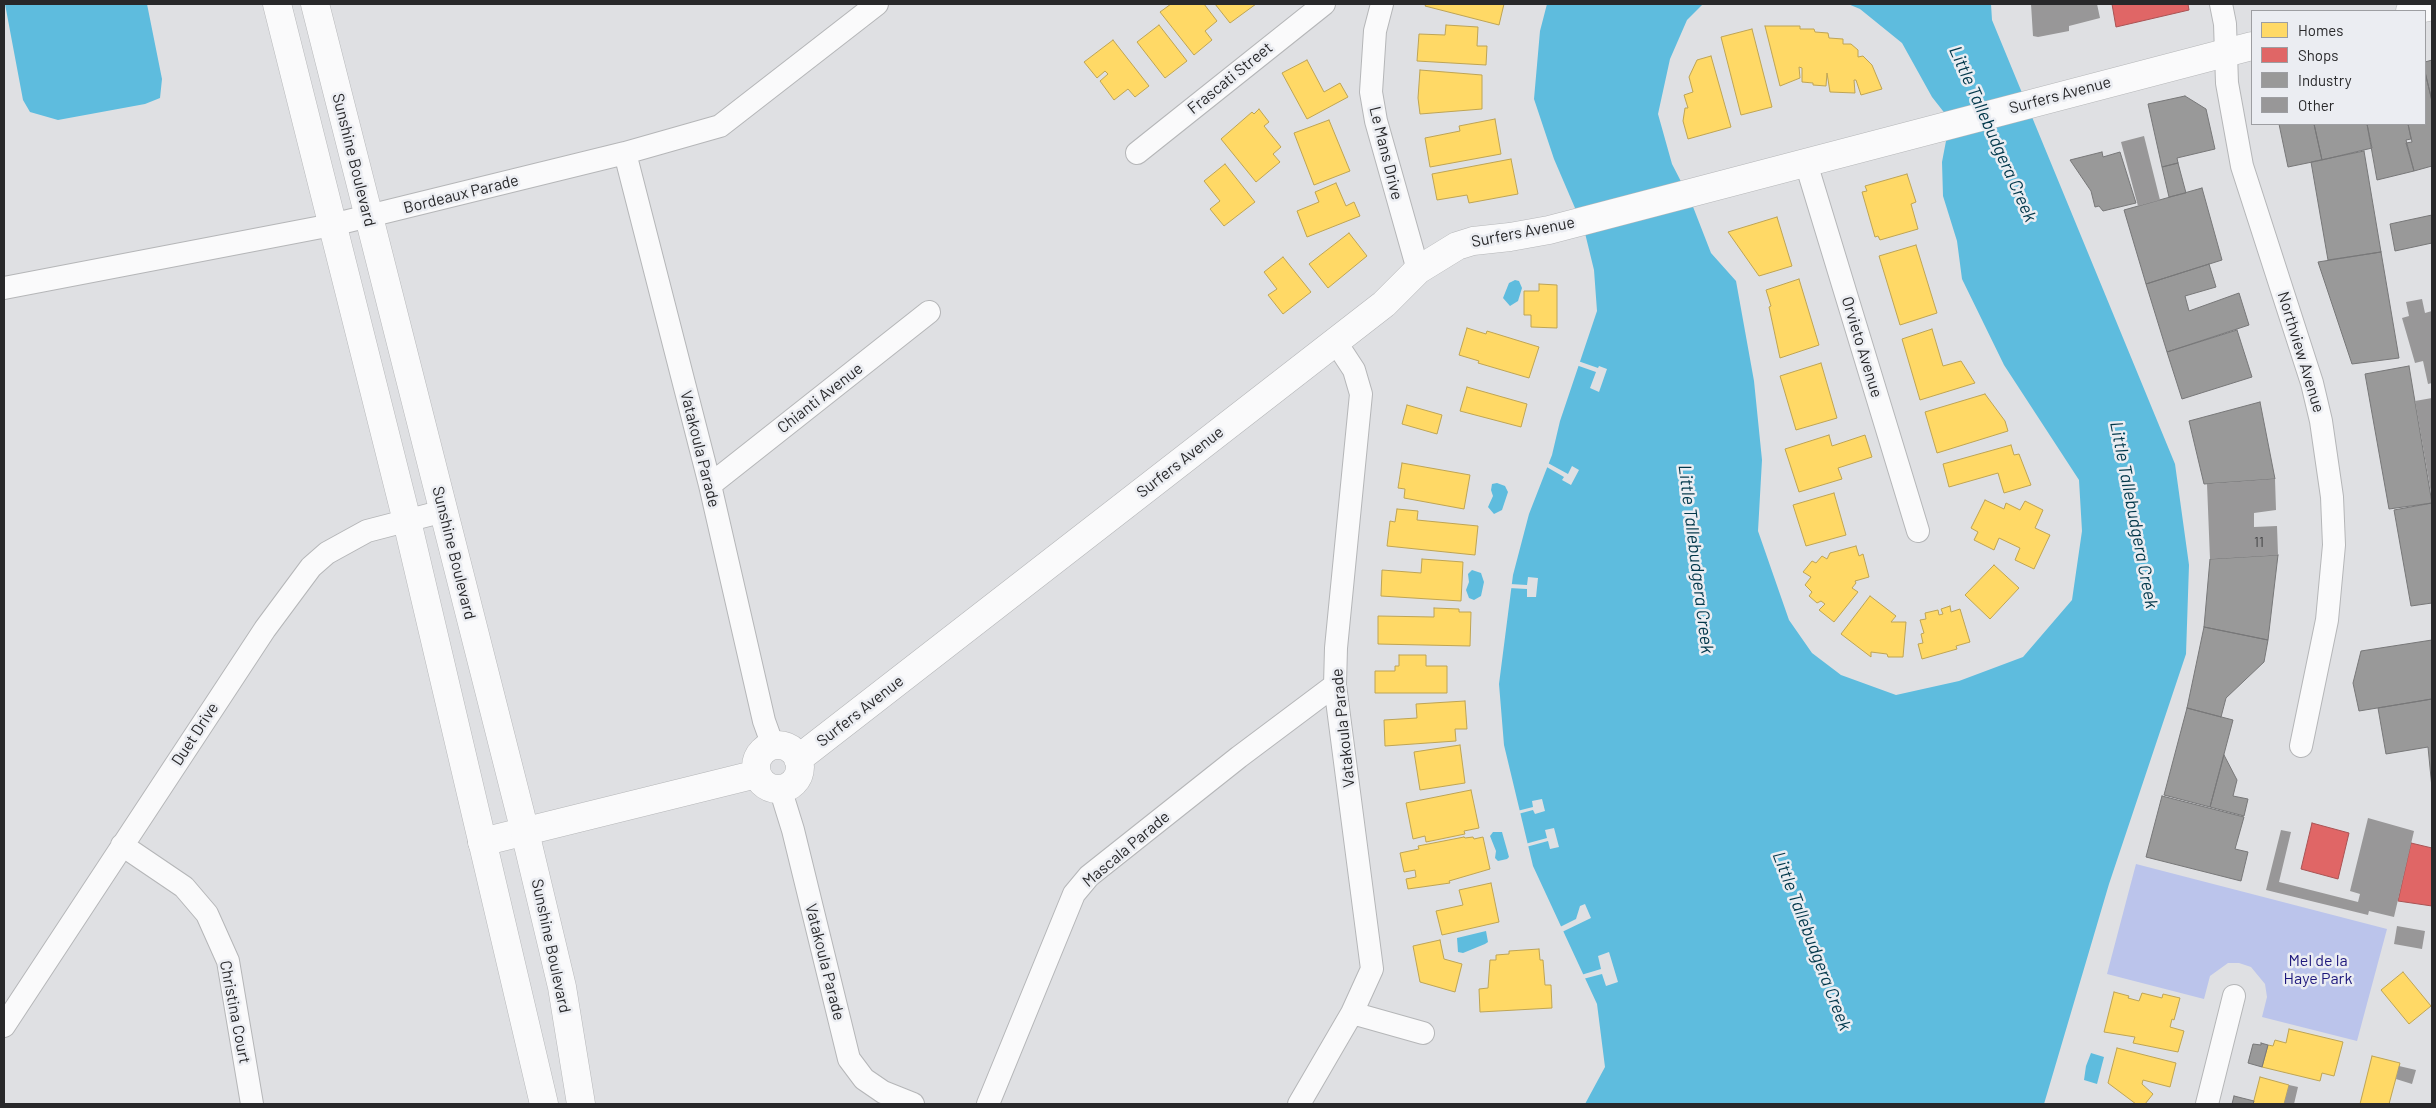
<!DOCTYPE html>
<html>
<head>
<meta charset="utf-8">
<style>
  body { margin:0 }
  #map { position:relative; width:2436px; height:1108px; overflow:hidden; background:#dfe0e3; font-family:Barlow,sans-serif }
  canvas { display:block }
  .frame { position:absolute; inset:0; border:5px solid #28282a; pointer-events:none }
  .legend { position:absolute; left:2251px; top:10px; width:175px; height:115px; box-sizing:border-box; background:#ebedf2; border:1px solid #9d9ea2; margin:0; padding:6px 9px; list-style:none; font-size:15px; color:#28282a }
  .legend li { display:flex; align-items:center; gap:10px; height:25px }
  .legend b { width:25px; border:1px solid #9d9ea2 }
</style>
</head>
<body>
<div id="map">
<canvas width="2436" height="1108"></canvas>
<div class="frame"></div>
<ul class="legend">
<li><b style="height:14px;background:#ffd966"></b>Homes</li>
<li><b style="height:14px;background:#e06666"></b>Shops</li>
<li><b style="height:14px;background:#999"></b>Industry</li>
<li><b style="height:14px;background:#989798"></b>Other</li>
</ul>
</div>
<script>
const c = document.querySelector('canvas').getContext('2d');
c.lineJoin = 'round';
function fillPath(path, color) {
  c.fillStyle = color;
  c.fill(path, 'evenodd');
}
function shape(rows) {
  const path = new Path2D();
  for (const r of rows) {
    if (r.length === 3) {
      path.moveTo(r[0] + r[2], r[1]);
      path.arc(r[0], r[1], r[2], 0, 2 * Math.PI);
      continue;
    }
    path.moveTo(r[0], r[1]);
    for (let i = 2; i < r.length; i += 2) path.lineTo(r[i], r[i + 1]);
  }
  return path;
}
function trace(path, color, width, dash) {
  c.strokeStyle = color;
  c.lineWidth = width;
  c.lineCap = dash ? 'butt' : 'round';
  c.setLineDash(dash || []);
  c.stroke(path);
}
function drawText(font, color, halo, rows, align = 'center') {
  c.font = font + ' Barlow,sans-serif';
  c.lineWidth = 5;
  c.setLineDash([]);
  c.textBaseline = 'middle';
  c.strokeStyle = halo;
  c.fillStyle = color;
  for (const [text, x, y, turn = 0] of rows) {
    c.save();
    c.translate(x, y);
    c.rotate((+turn || 0) * Math.PI / 180);
    c.textAlign = isNaN(turn) ? turn : align;
    if (halo) c.strokeText(text, 0, 0);
    c.fillText(text, 0, 0);
    c.restore();
  }
}
fillPath(shape([
  [2136,864,2387,929,2357,1041,2262,1017,2267,997,2265,984,2251,967,2239,963,2228,963,2210,976,2204,999,2107,974]
]), '#bbc4eb');
fillPath(shape([
  [5,4,147,4,162,79,160,98,145,104,58,120,30,112,23,100],
  [1547,4,1703,4,1687,20,1670,59,1658,114,1672,164,1690,199,1711,253,1736,281,1754,381,1762,460,1758,531,1789,620,1812,653,1841,675,1896,695,1959,681,2023,657,2072,600,2082,531,2079,480,2004,365,1962,279,1957,241,1943,196,1942,162,1950,120,1932,97,1902,43,1860,9,1848,4,1991,4,1992,20,2175,464,2189,565,2186,654,2109,884,2044,1104,1585,1104,1605,1067,1597,1004,1533,866,1504,745,1499,684,1513,575,1529,514,1552,455,1560,421,1597,311,1594,270,1584,229,1554,159,1534,99,1540,31],
  [1515,280,1519,281,1522,288,1518,301,1510,306,1503,298,1509,283],
  [1497,483,1505,486,1508,492,1502,510,1494,514,1488,507,1493,496,1491,490,1492,484],
  [1472,570,1481,573,1484,582,1481,596,1474,600,1469,598,1466,590,1469,582,1468,574],
  [1493,832,1502,832,1509,857,1507,859,1498,861,1495,858,1496,851,1490,836],
  [1486,931,1488,942,1485,944,1463,953,1458,952,1457,938],
  [2091,1053,2104,1057,2097,1084,2084,1080,2086,1066]
]), '#5ebcde');
fillPath(shape([
  [1578,361,1598,368,1599,366,1607,369,1599,392,1590,388,1596,372,1576,365],
  [1546,462,1568,474,1572,466,1579,470,1571,485,1562,480,1564,477,1545,466],
  [1528,577,1538,578,1536,597,1527,597,1527,589,1509,588,1510,584,1527,585],
  [1542,799,1545,811,1535,814,1533,810,1518,814,1517,811,1533,807,1532,801],
  [1554,828,1559,847,1550,849,1548,841,1526,847,1525,844,1547,838,1545,830],
  [1585,904,1591,918,1562,932,1560,927,1576,919,1580,906],
  [1609,952,1618,982,1606,986,1602,974,1583,979,1581,975,1601,969,1598,956]
]), '#dfe0e3');
const homes = shape([
  [1171,4,1204,4,1217,21,1205,31,1212,40,1194,55,1160,12,1171,4],
  [1215,4,1256,4,1230,23,1215,4],
  [1426,4,1504,4,1499,25,1425,6,1426,4],
  [1159,25,1187,61,1165,78,1137,42,1159,25],
  [1446,25,1478,27,1477,46,1487,46,1486,65,1417,61,1419,34,1445,35,1446,25],
  [1765,26,1800,26,1800,29,1814,29,1815,32,1828,33,1829,38,1843,39,1843,44,1851,44,1858,50,1858,57,1863,56,1872,65,1882,89,1861,95,1856,80,1854,80,1855,93,1830,92,1827,73,1826,86,1813,85,1813,83,1802,82,1802,68,1799,67,1800,78,1780,86,1765,26],
  [1752,29,1772,107,1741,115,1721,37,1752,29],
  [1113,40,1149,86,1135,97,1128,89,1114,100,1100,81,1108,74,1105,71,1097,78,1084,62,1113,40],
  [1711,56,1731,127,1688,139,1683,121,1685,108,1688,108,1684,95,1693,92,1689,77,1697,60,1711,56],
  [1307,60,1324,92,1340,83,1348,97,1307,119,1282,73,1307,60],
  [1420,70,1482,75,1482,109,1420,114,1418,98,1420,70],
  [1259,109,1269,122,1264,126,1281,147,1273,154,1280,162,1256,182,1221,139,1252,112,1254,114,1259,109],
  [1495,119,1501,154,1430,167,1425,138,1460,131,1459,126,1495,119],
  [1329,120,1350,171,1314,185,1294,133,1329,120],
  [1511,159,1518,194,1469,203,1467,195,1437,200,1432,174,1511,159],
  [1225,164,1255,202,1224,226,1210,209,1220,201,1204,181,1225,164],
  [1907,174,1916,202,1911,204,1918,229,1880,240,1878,236,1875,237,1862,192,1867,191,1865,186,1907,174],
  [1336,183,1346,206,1354,202,1360,216,1307,237,1297,211,1319,202,1315,192,1336,183],
  [1777,217,1792,266,1759,276,1728,232,1777,217],
  [1349,233,1367,256,1328,288,1309,264,1349,233],
  [1916,245,1937,313,1900,325,1879,256,1916,245],
  [1283,257,1311,292,1283,314,1268,295,1277,289,1264,272,1283,257],
  [1799,279,1819,345,1780,358,1769,307,1771,306,1766,290,1799,279],
  [1539,284,1557,285,1557,328,1531,327,1531,315,1524,315,1524,291,1539,291,1539,284],
  [1467,328,1486,334,1487,331,1539,347,1529,378,1478,363,1479,361,1459,355,1467,328],
  [1932,329,1943,366,1961,361,1975,383,1920,400,1902,339,1932,329],
  [1821,363,1837,418,1796,430,1780,376,1821,363],
  [1467,387,1527,404,1521,427,1460,411,1467,387],
  [1985,394,2005,421,2008,431,1937,453,1925,412,1985,394],
  [1407,405,1442,415,1437,434,1402,424,1407,405],
  [1829,435,1832,446,1865,435,1872,457,1838,468,1842,479,1799,492,1785,449,1829,435],
  [2011,445,2014,455,2019,454,2031,485,2004,493,1998,473,1949,487,1943,464,2011,445],
  [1402,463,1470,475,1464,509,1404,498,1405,489,1398,488,1402,463],
  [1834,493,1846,535,1806,546,1793,505,1834,493],
  [1985,500,2004,509,2006,503,2020,510,2025,501,2043,510,2035,528,2050,535,2034,569,2015,560,2020,548,1999,538,1994,550,1974,540,1978,532,1971,528,1985,500],
  [1397,509,1418,511,1417,520,1478,526,1475,555,1387,546,1390,521,1395,522,1397,509],
  [1856,546,1859,556,1863,554,1869,577,1855,581,1856,583,1852,588,1858,592,1834,622,1819,610,1825,604,1821,601,1817,603,1809,596,1812,592,1805,585,1811,577,1803,572,1812,561,1816,563,1822,556,1827,559,1830,553,1856,546],
  [1422,559,1463,562,1461,601,1381,596,1382,570,1421,573,1422,559],
  [1994,565,2019,588,1990,619,1965,595,1994,565],
  [1870,596,1896,616,1891,622,1906,622,1903,657,1888,657,1887,654,1871,652,1871,657,1841,634,1870,596],
  [1950,606,1951,612,1960,609,1970,642,1956,646,1957,649,1922,659,1918,644,1923,643,1921,634,1924,633,1920,620,1926,619,1925,613,1938,610,1939,615,1943,614,1941,609,1950,606],
  [1434,608,1459,609,1459,612,1471,612,1470,646,1378,644,1378,616,1434,617,1434,608],
  [1399,655,1426,655,1426,666,1447,666,1447,693,1375,693,1375,671,1395,671,1395,666,1399,666,1399,655],
  [1465,701,1467,729,1455,729,1456,741,1385,746,1384,720,1417,718,1416,704,1465,701],
  [1460,745,1465,783,1420,790,1414,752,1460,745],
  [1471,790,1479,828,1464,831,1465,834,1426,842,1425,836,1413,839,1406,803,1471,790],
  [1464,837,1465,838,1473,837,1474,839,1483,837,1490,869,1449,881,1450,883,1408,889,1406,879,1416,877,1415,870,1404,872,1400,853,1419,849,1418,846,1464,837],
  [1491,883,1499,922,1442,935,1436,911,1463,905,1459,890,1491,883],
  [1440,940,1444,959,1462,964,1455,992,1420,982,1413,946,1440,940],
  [1539,949,1540,960,1543,960,1545,985,1551,985,1552,1008,1480,1012,1479,989,1488,988,1490,960,1496,960,1496,955,1509,954,1509,951,1539,949],
  [2403,972,2431,1006,2409,1024,2381,990,2403,972],
  [2114,992,2129,996,2128,998,2139,1001,2142,993,2162,998,2163,994,2180,998,2174,1020,2172,1019,2170,1027,2184,1031,2178,1052,2133,1043,2135,1037,2104,1032,2114,992],
  [2289,1029,2343,1042,2334,1076,2322,1073,2320,1081,2262,1067,2268,1045,2273,1046,2275,1040,2286,1043,2289,1029],
  [2117,1048,2176,1063,2170,1087,2143,1080,2142,1084,2153,1094,2145,1104,2136,1104,2108,1083,2117,1048],
  [2372,1056,2400,1063,2389,1104,2360,1104,2372,1056],
  [2260,1077,2289,1085,2284,1104,2253,1104,2260,1077]
]);
fillPath(homes, '#ffd966');
trace(homes, '#bea454', 1);
const shops = shape([
  [2112,4,2188,4,2189,10,2116,27,2112,4],
  [2312,823,2349,833,2338,879,2301,869,2312,823],
  [2411,843,2432,848,2432,906,2398,901,2411,843]
]);
fillPath(shops, '#e06666');
trace(shops, '#a95354', 1);
const industry = shape([
  [2432,60,2432,101,2425,72,2425,62,2432,60],
  [2425,72,2432,101,2432,166,2414,171,2406,143,2412,142,2408,124,2425,124,2425,72],
  [2185,96,2206,109,2215,149,2177,158,2178,163,2162,167,2148,104,2185,96],
  [2279,124,2314,124,2322,160,2288,167,2279,124],
  [2314,124,2367,124,2372,148,2322,160,2314,124],
  [2367,124,2408,124,2411,139,2406,140,2414,171,2377,180,2367,124],
  [2364,151,2381,252,2328,260,2311,162,2364,151],
  [2102,152,2103,157,2120,152,2136,203,2103,211,2099,206,2095,207,2091,191,2070,160,2102,152],
  [2178,163,2186,193,2169,197,2162,167,2178,163],
  [2202,188,2222,260,2146,284,2124,210,2202,188],
  [2432,215,2432,243,2395,251,2390,224,2432,215],
  [2381,252,2399,358,2352,364,2318,262,2381,252],
  [2209,264,2216,287,2185,296,2189,311,2239,293,2249,325,2167,352,2146,284,2209,264],
  [2237,330,2252,377,2182,399,2167,352,2237,330],
  [2409,366,2432,503,2389,509,2365,374,2409,366],
  [2260,402,2275,479,2204,484,2189,421,2260,402],
  [2432,503,2432,603,2411,606,2394,510,2432,503],
  [2278,555,2268,640,2204,627,2210,559,2278,555],
  [2204,627,2268,640,2264,662,2226,698,2221,717,2187,708,2204,627],
  [2432,640,2432,699,2359,711,2353,683,2361,651,2432,640],
  [2432,699,2432,788,2428,747,2386,754,2378,708,2432,699],
  [2187,708,2233,720,2210,807,2164,795,2187,708],
  [2224,755,2237,780,2233,796,2248,799,2244,816,2210,807,2224,755],
  [2162,796,2244,817,2235,849,2248,852,2241,881,2146,857,2162,796],
  [2261,1043,2268,1045,2262,1067,2248,1063,2253,1044,2261,1045,2261,1043],
  [2234,1096,2254,1101,2253,1104,2232,1104,2234,1096]
]);
fillPath(industry, '#999');
trace(industry, '#777778', 1);
fillPath(shape([
  [2031,4,2097,4,2100,18,2069,26,2069,31,2038,37,2033,36],
  [2144,136,2160,200,2138,206,2121,142],
  [2422,299,2425,313,2432,311,2432,383,2428,384,2423,361,2415,363,2402,318,2409,316,2406,302],
  [2432,398,2432,493,2431,493,2415,401],
  [2275,479,2276,510,2254,513,2254,527,2277,526,2278,555,2210,559,2207,484],
  [2368,818,2414,831,2394,917,2369,911,2368,915,2266,890,2281,830,2291,832,2279,882,2358,902,2360,894,2350,891],
  [2397,926,2425,931,2422,949,2394,944],
  [2399,1066,2416,1070,2412,1084,2396,1079],
  [2289,1085,2298,1087,2294,1104,2284,1104]
]), '#989798');
const minor = shape([
  [1382,4,1375,31,1371,92,1376,121,1418,270],
  [2221,4,2225,24,2227,83,2242,166,2312,383,2321,421,2332,497,2334,545,2327,620,2301,746],
  [625,153,710,485,764,721,773,746],
  [1137,153,1324,4],
  [1806,163,1918,531],
  [4,288,332,225,625,153,720,126,877,4],
  [710,485,929,312],
  [780,788,793,830,849,1059,864,1079,883,1092,913,1104],
  [122,845,184,887,207,914,228,961,252,1104],
  [1352,1013,1423,1033],
  [4,1026,265,629,311,567,327,553,367,531,444,511],
  [988,1104,1074,894,1089,876,1239,757,1335,685],
  [1299,1104,1352,1013,1372,969,1335,685,1336,648,1361,394,1354,370,1335,341],
  [2207,1104,2234,996]
]);
const tertiary = shape([
  [2410,11,2432,6],
  [778,767,22],
  [798,759,1384,304,1418,270,1457,246,1473,241,1510,237,1549,230,2252,46],
  [482,842,757,774]
]);
const secondary = shape([
  [277,4,407,521,544,1104],
  [315,4,525,832,562,987,581,1104]
]);
trace(minor, '#b5b6b8', 24);
trace(tertiary, '#b5b6b8', 29);
trace(secondary, '#b5b6b8', 29);
trace(minor, '#fafafb', 22);
trace(tertiary, '#fafafb', 28);
trace(secondary, '#fafafb', 28);
drawText('14px', '#444446', null, [
  ["11",2259,542]
]);
drawText('16px', '#28282a', '#ebedf2', [
  ["Frascati Street",1230,78,-39],
  ["Surfers Avenue",2060,95,-15],
  ["Le Mans Drive",1386,153,76],
  ["Sunshine Boulevard",354,160,76],
  ["Bordeaux Parade",461,194,-14],
  ["Surfers Avenue",1523,232,-11],
  ["Orvieto Avenue",1862,347,73],
  ["Northview Avenue",2301,352,73],
  ["Chianti Avenue",820,398,-38],
  ["Vatakoula Parade",700,449,76],
  ["Surfers Avenue",1180,462,-38],
  ["Sunshine Boulevard",454,553,76],
  ["Surfers Avenue",860,711,-38],
  ["Vatakoula Parade",1343,728,-96],
  ["Duet Drive",195,734,-57],
  ["Mascala Parade",1126,849,-40],
  ["Sunshine Boulevard",551,946,78],
  ["Vatakoula Parade",825,962,76],
  ["Christina Court",235,1012,79]
]);
drawText('16px', '#1e187c', '#ebedf2', [
  ["Mel de la",2318,961],
  ["Haye Park",2318,979]
]);
drawText('italic 18px', '#00374a', '#ebedf2', [
  ["Little Tallebudgera Creek",1993,134,66],
  ["Little Tallebudgera Creek",2134,515,79],
  ["Little Tallebudgera Creek",1696,559,83],
  ["Little Tallebudgera Creek",1812,941,69]
]);
</script>
</body>
</html>
